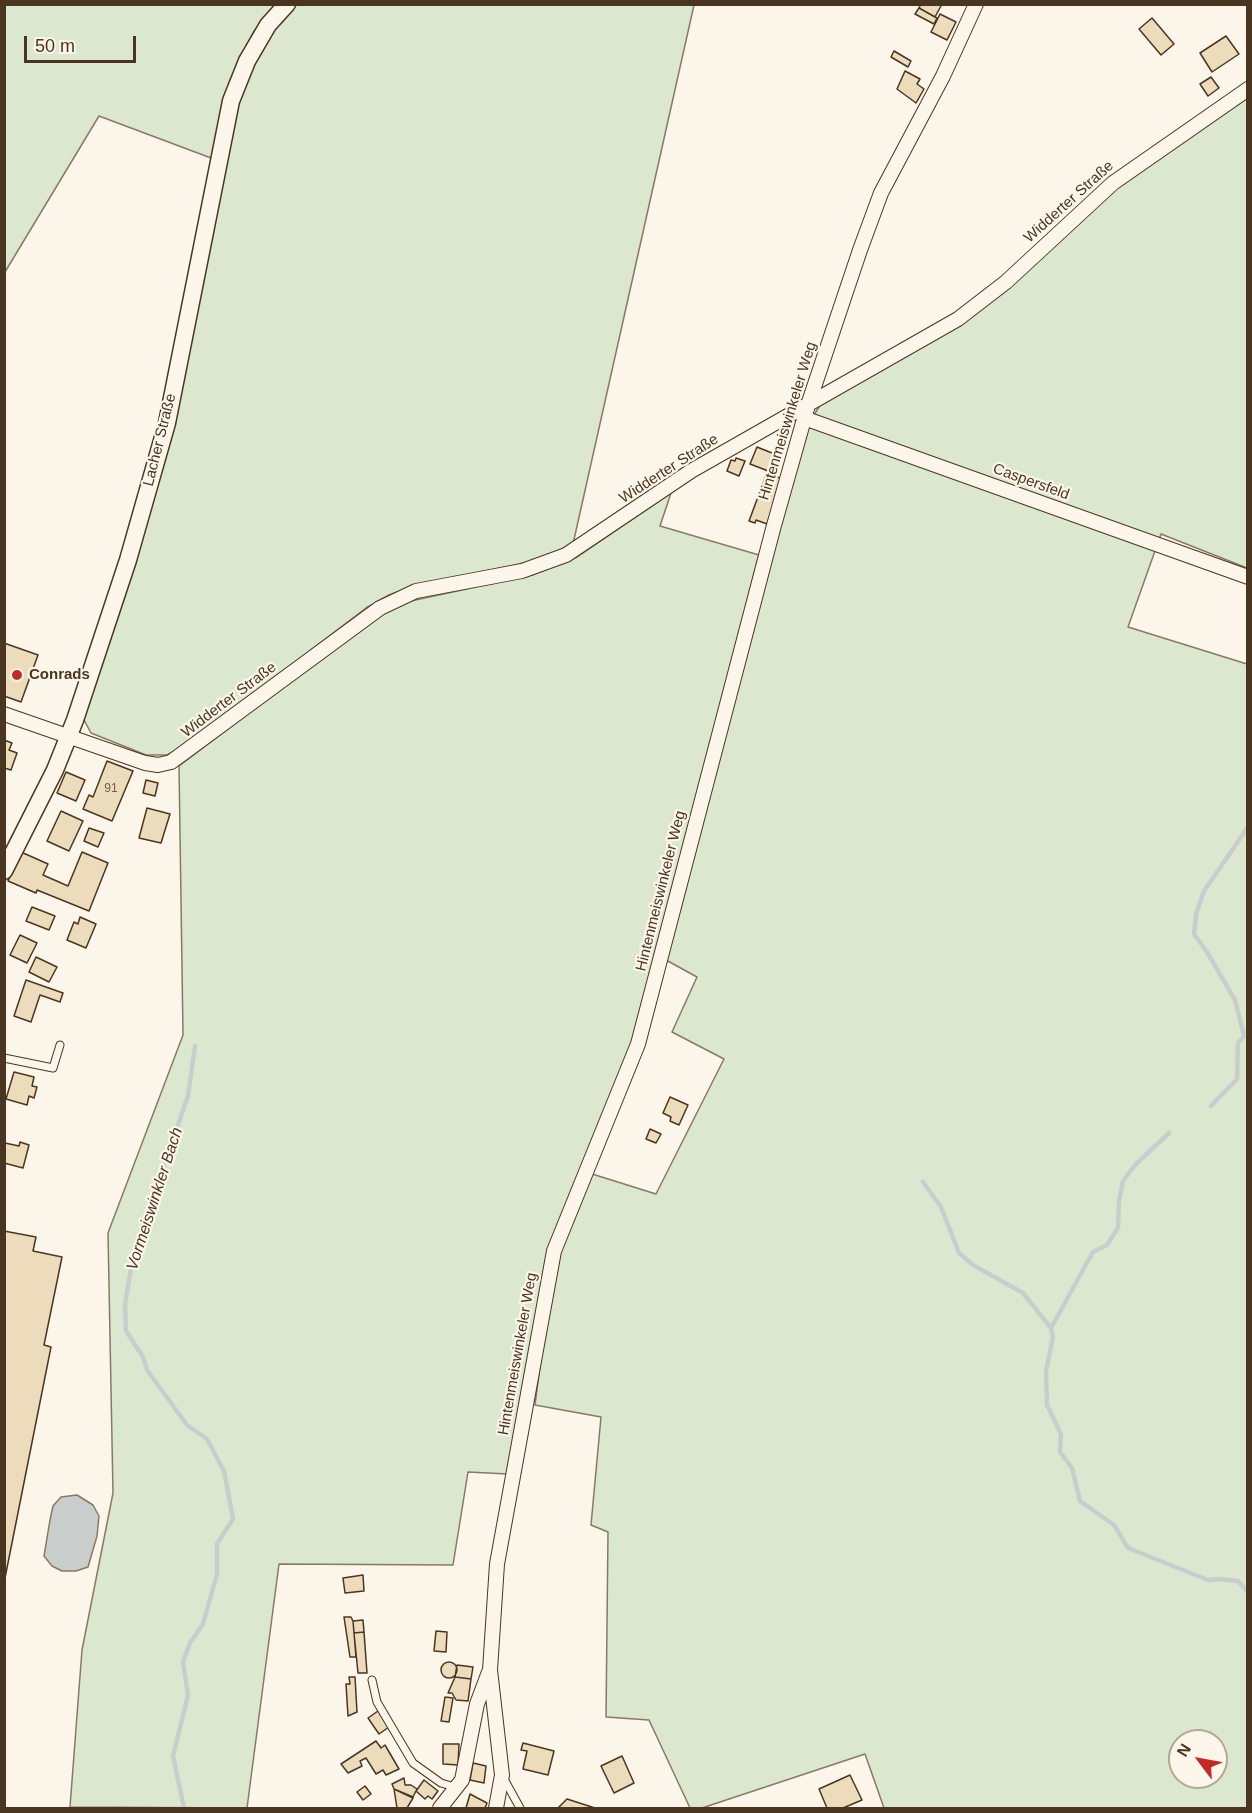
<!DOCTYPE html>
<html>
<head>
<meta charset="utf-8">
<style>
  body { margin:0 }
  #map { position:relative; width:1252px; height:1813px; overflow:hidden; background:#fbf6e9; font-family:Arial,sans-serif }
  canvas { display:block }
  .frame { position:absolute; inset:0; border:6px solid #4a3520; pointer-events:none }
  .north { position:absolute; left:1168px; top:1729px; width:60px; height:60px; box-sizing:border-box; background:#fbf6e9; border:2px solid #b4a999; border-radius:50%; rotate:302deg; font-size:16px; font-weight:700; line-height:24px; text-align:center; color:#4a3520 }
  .north::after { content:''; display:block; margin:auto; width:21px; height:27px; background:#c62828; clip-path:polygon(50% 0,100% 100%,50% 72%,0 100%) }
  .scale { position:absolute; left:24px; top:36px; width:112px; height:27px; box-sizing:border-box; border:3px solid #4a3520; border-top:0; padding-left:8px; font-size:18px; line-height:21px; white-space:nowrap; color:#4a3520; -webkit-text-stroke:4px #fbf6e9; paint-order:stroke }
</style>
</head>
<body>
<div id="map">
<canvas width="1252" height="1813"></canvas>
<div class="frame"></div>
<div class="north">N</div>
<div class="scale">50 m</div>
</div>
<script>
const c = document.querySelector('canvas').getContext('2d');
c.lineJoin = 'round';
function fillPath(path, color) {
  c.fillStyle = color;
  c.fill(path, 'evenodd');
}
function shape(rows) {
  const path = new Path2D();
  for (const r of rows) {
    if (r.length === 3) {
      path.moveTo(r[0] + r[2], r[1]);
      path.arc(r[0], r[1], r[2], 0, 2 * Math.PI);
      continue;
    }
    path.moveTo(r[0], r[1]);
    for (let i = 2; i < r.length; i += 2) path.lineTo(r[i], r[i + 1]);
  }
  return path;
}
function trace(path, color, width, dash) {
  c.strokeStyle = color;
  c.lineWidth = width;
  c.lineCap = dash ? 'butt' : 'round';
  c.setLineDash(dash || []);
  c.stroke(path);
}
function drawText(font, color, halo, rows, align = 'center') {
  c.font = font + ' Arial,sans-serif';
  c.lineWidth = 4.5;
  c.setLineDash([]);
  c.textBaseline = 'middle';
  c.strokeStyle = halo;
  c.fillStyle = color;
  for (const [text, x, y, turn = 0] of rows) {
    c.save();
    c.translate(x, y);
    c.rotate((+turn || 0) * Math.PI / 180);
    c.textAlign = isNaN(turn) ? turn : align;
    if (halo) c.strokeText(text, 0, 0);
    c.fillText(text, 0, 0);
    c.restore();
  }
}
const green = shape([
  [294,4,694,5,573,544,543,559,413,586,389,595,366,608,190,742,167,755,146,755,91,733,83,718,131,564,235,111,255,58,281,18,294,4],
  [5,5,278,5,254,31,230,80,211,158,99,116,5,272,5,5],
  [1247,95,1247,568,1161,534,1128,627,1247,664,1247,1808,884,1808,865,1754,702,1808,690,1808,649,1720,606,1717,608,1532,591,1525,601,1417,535,1405,551,1282,563,1239,589,1173,656,1194,724,1059,672,1032,697,977,666,960,762,586,810,422,820,405,976,313,1099,200,1247,95],
  [1180,1741,1216,1741,1216,1777,1180,1777,1180,1741],
  [671,493,660,526,759,555,626,1068,552,1239,544,1269,523,1404,508,1474,468,1472,453,1565,279,1564,247,1808,70,1807,82,1650,113,1493,108,1233,183,1035,179,766,380,614,406,602,532,575,577,557,671,493]
]);
fillPath(green, '#dce7d0');
trace(green, '#887966', 1.5);
const water = shape([
  [77,1495,93,1505,99,1516,97,1536,88,1567,76,1571,62,1571,52,1566,44,1556,50,1520,53,1506,61,1497,77,1495]
]);
fillPath(water, '#c9cecd');
trace(water, '#887966', 1.5);
trace(shape([
  [1211,1106,1237,1079,1238,1043,1244,1036,1235,1000,1207,952,1194,934,1196,914,1204,891,1248,827],
  [1169,1133,1135,1165,1123,1181,1119,1201,1118,1228,1107,1245,1093,1252,1051,1328,1053,1337,1046,1371,1047,1405,1061,1434,1060,1452,1072,1468,1080,1501,1114,1525,1128,1548,1208,1580,1220,1579,1238,1581,1248,1592],
  [923,1182,941,1207,959,1253,973,1265,1023,1293,1051,1328],
  [184,1808,173,1756,188,1695,183,1662,190,1643,203,1624,217,1574,217,1544,233,1519,224,1471,207,1439,187,1425,147,1370,143,1357,126,1331,125,1304,134,1252,149,1224,156,1188,188,1096,195,1046]
]), '#c9cecd', 4.5);
const building = shape([
  [921,4,942,4,935,17,919,8,921,4],
  [919,8,937,18,934,24,915,14,919,8],
  [940,14,956,22,947,40,931,32,940,14],
  [1152,18,1174,44,1161,55,1139,29,1152,18],
  [1226,36,1239,54,1212,72,1200,53,1226,36],
  [894,51,911,61,908,67,891,57,894,51],
  [905,71,920,79,917,84,924,89,916,103,897,89,905,71],
  [1211,77,1219,88,1208,96,1200,84,1211,77],
  [757,447,782,457,776,474,750,464,757,447],
  [736,458,745,461,739,476,727,471,731,460,735,461,736,458],
  [768,470,782,480,767,524,756,520,755,523,749,521,768,470],
  [4,643,38,655,21,702,4,696,4,643],
  [4,740,12,743,9,750,17,753,11,770,4,768,4,740],
  [107,761,133,771,112,821,83,809,89,795,93,797,107,761],
  [66,772,85,780,76,801,57,793,66,772],
  [146,780,158,783,155,796,143,793,146,780],
  [147,808,170,814,161,843,139,838,147,808],
  [61,811,83,821,69,851,47,841,61,811],
  [89,828,104,833,98,847,84,841,89,828],
  [21,852,48,864,43,875,68,886,82,852,108,863,89,911,37,890,36,893,8,881,21,852],
  [32,907,55,916,49,930,26,921,32,907],
  [80,917,96,924,86,948,67,940,74,922,78,924,80,917],
  [20,935,37,943,27,963,10,955,20,935],
  [36,957,57,967,49,982,29,972,36,957],
  [26,980,63,993,60,1002,40,995,31,1022,14,1016,26,980],
  [14,1072,34,1077,32,1086,37,1087,34,1098,29,1096,27,1105,6,1099,14,1072],
  [670,1097,688,1105,679,1125,670,1121,671,1117,663,1113,670,1097],
  [650,1129,661,1134,656,1143,646,1139,650,1129],
  [20,1142,29,1145,23,1168,4,1163,5,1143,19,1146,20,1142],
  [4,1231,36,1237,33,1251,62,1257,44,1345,51,1347,5,1578,4,1231],
  [363,1575,364,1591,345,1593,343,1578,363,1575],
  [344,1617,351,1617,353,1621,356,1657,350,1657,344,1617],
  [363,1620,364,1632,354,1633,353,1621,363,1620],
  [436,1631,447,1632,446,1652,434,1651,436,1631],
  [364,1632,367,1673,358,1673,354,1633,364,1632],
  [449,1670,8],
  [457,1665,473,1667,471,1679,455,1677,457,1665],
  [349,1677,355,1677,357,1712,348,1716,346,1684,350,1684,349,1677],
  [455,1677,471,1679,468,1701,456,1700,452,1693,448,1693,455,1677],
  [445,1697,453,1698,449,1722,441,1721,445,1697],
  [378,1711,389,1727,379,1734,368,1718,378,1711],
  [376,1741,381,1748,385,1745,399,1769,386,1775,383,1770,376,1774,366,1758,360,1761,362,1766,348,1773,341,1764,376,1741],
  [523,1743,554,1751,548,1775,523,1769,527,1751,521,1750,523,1743],
  [443,1744,459,1744,458,1765,443,1764,443,1744],
  [622,1756,634,1783,614,1793,601,1766,622,1756],
  [473,1763,486,1766,484,1783,470,1780,473,1763],
  [850,1775,862,1800,843,1808,827,1808,819,1789,850,1775],
  [404,1778,405,1785,411,1785,417,1789,413,1797,394,1789,392,1784,404,1778],
  [424,1780,438,1791,432,1799,428,1796,425,1799,416,1791,424,1780],
  [365,1786,371,1794,363,1800,357,1792,365,1786],
  [394,1789,413,1798,407,1808,397,1808,394,1789],
  [470,1794,487,1803,485,1808,466,1808,470,1794],
  [567,1799,595,1808,558,1808,567,1799]
]);
fillPath(building, '#ecdcbc');
trace(building, '#4a3520', 1.5);
const service = shape([
  [4,1058,53,1068,60,1045],
  [372,1680,377,1702,413,1763,441,1783,455,1787],
  [504,1779,520,1808]
]);
const minor = shape([
  [804,418,1248,577],
  [4,714,145,763,158,765,171,762,380,608,416,591,522,571,566,555,691,471,958,319,1006,282,1113,183,1248,89],
  [440,1808,462,1780,477,1704,489,1672],
  [496,1808,502,1775,490,1670,497,1564,554,1251,638,1044,773,529,808,405,860,250,881,193,943,76,976,4]
]);
const tertiary = shape([
  [4,871,55,770,75,720,128,560,167,423,231,101,247,61,268,25,287,4]
]);
trace(service, '#4a3520', 9);
trace(minor, '#4a3520', 16);
trace(tertiary, '#4a3520', 19);
trace(service, '#fbf6e9', 7);
trace(minor, '#fbf6e9', 14);
trace(tertiary, '#fbf6e9', 16);
for (const [x, y, r, color] of [
  [17,675,6,"#c62828"]
]) {
  const dot = new Path2D();
  dot.arc(x, y, r, 0, 2 * Math.PI);
  c.fillStyle = color;
  c.fill(dot);
  trace(dot, '#fbf6e9', 2);
}
drawText('12px', '#725f47', null, [
  ["91",111,789]
]);
drawText('15px', '#4a3520', '#fbf6e9', [
  ["Widderter Straße",1069,202,-42],
  ["Hintenmeiswinkeler Weg",788,421,-73],
  ["Lacher Straße",160,440,-76],
  ["Widderter Straße",669,469,-33],
  ["Caspersfeld",1031,482,20],
  ["Widderter Straße",229,700,-37],
  ["Hintenmeiswinkeler Weg",661,891,-76],
  ["Hintenmeiswinkeler Weg",518,1354,-80]
]);
drawText('bold 15px', '#4a3520', '#fbf6e9', [
  ["Conrads",29,675]
], 'left');
drawText('italic 16px', '#4a3520', '#fbf6e9', [
  ["Vormeiswinkler Bach",155,1199,-72]
]);
</script>
</body>
</html>
